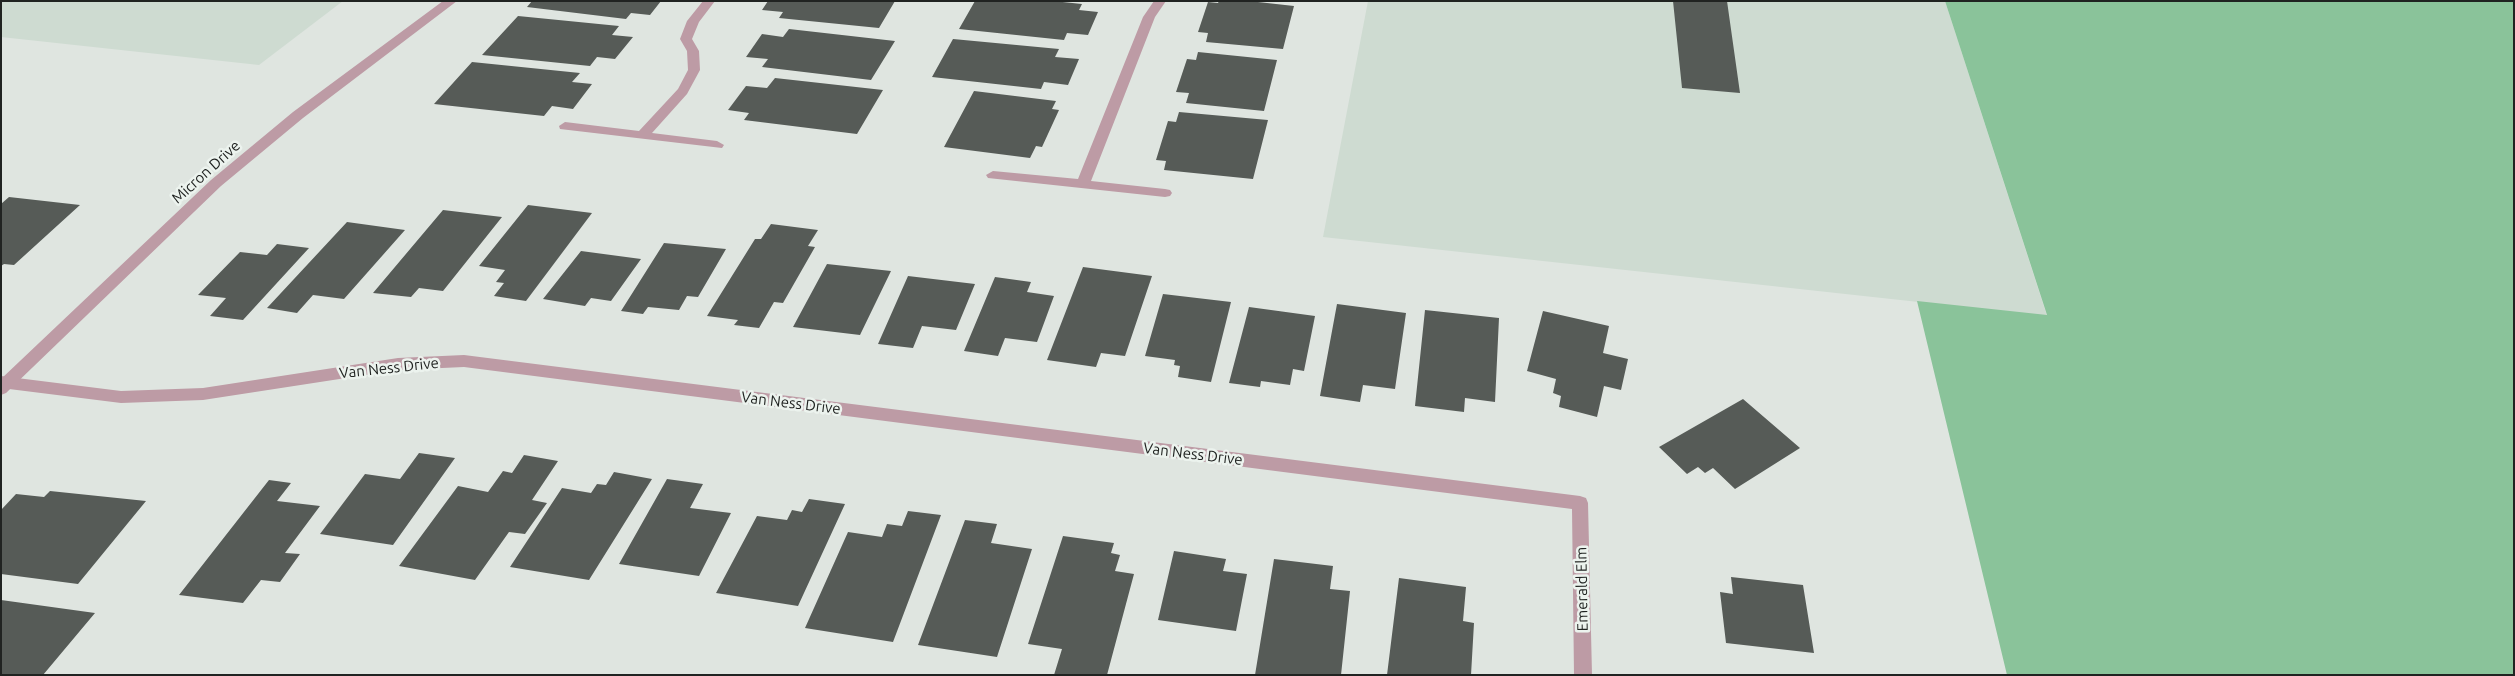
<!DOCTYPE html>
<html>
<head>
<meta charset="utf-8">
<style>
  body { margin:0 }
  #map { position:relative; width:2515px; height:676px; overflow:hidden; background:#dfe5e0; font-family:Ubuntu,sans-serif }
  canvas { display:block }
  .frame { position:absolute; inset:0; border:2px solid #202321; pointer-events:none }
</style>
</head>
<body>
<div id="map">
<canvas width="2515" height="676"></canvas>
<div class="frame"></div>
</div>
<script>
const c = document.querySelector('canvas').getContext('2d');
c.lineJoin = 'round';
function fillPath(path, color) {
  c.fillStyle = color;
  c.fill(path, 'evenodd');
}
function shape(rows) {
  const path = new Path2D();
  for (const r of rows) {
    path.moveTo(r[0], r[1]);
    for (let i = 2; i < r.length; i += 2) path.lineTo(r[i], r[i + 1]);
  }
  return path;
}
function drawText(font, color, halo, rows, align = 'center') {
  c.font = font + ' Ubuntu,sans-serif';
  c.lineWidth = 5;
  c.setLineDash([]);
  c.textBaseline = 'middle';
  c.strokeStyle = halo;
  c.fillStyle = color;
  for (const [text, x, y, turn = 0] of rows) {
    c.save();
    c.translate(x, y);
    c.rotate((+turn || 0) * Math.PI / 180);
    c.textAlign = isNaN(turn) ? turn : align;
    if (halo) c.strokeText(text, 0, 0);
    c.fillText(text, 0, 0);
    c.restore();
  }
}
fillPath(shape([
  [1,1,343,1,259,65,1,37],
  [1368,1,1945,1,2047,316,1323,237]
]), '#cedbd1');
fillPath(shape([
  [1945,1,2514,1,2514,675,2007,675,1917,301,2047,315]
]), '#8ac39a');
fillPath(shape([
  [532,1,661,1,650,15,631,13,626,19,527,7],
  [768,1,895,1,879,28,779,18,783,12,762,10],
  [975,1,1053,1,1082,4,1079,10,1098,12,1088,35,1067,33,1064,40,959,29],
  [1219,1,1249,1,1294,6,1283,49,1206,42,1208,33,1198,32,1208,2,1218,3],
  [1673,1,1727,1,1740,93,1682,88],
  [518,16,619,26,612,35,633,37,615,59,597,57,590,66,482,55],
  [789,29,895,41,871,80,762,67,768,59,746,57,762,34,783,37],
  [953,39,1059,49,1055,57,1079,59,1068,85,1044,82,1041,89,932,77],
  [1198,52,1277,60,1264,111,1186,103,1189,93,1176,92,1187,59,1196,60],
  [472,62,580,73,572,82,592,84,573,109,552,106,544,116,434,104],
  [775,78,883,90,857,134,744,120,749,113,728,110,746,86,767,88],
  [974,91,1056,101,1052,109,1059,110,1042,147,1036,146,1030,158,944,147],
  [1179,112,1268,120,1253,179,1164,170,1166,161,1156,160,1168,121,1176,122],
  [9,197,80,205,14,265,4,264,1,266,1,204],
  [528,205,592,213,526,301,494,296,504,283,496,282,505,270,479,266],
  [443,210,502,217,443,291,419,288,411,297,373,293],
  [347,222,405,230,344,299,313,295,297,313,267,308],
  [771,224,818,230,808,246,815,247,783,303,774,302,759,328,734,325,738,320,707,316,755,239,761,239],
  [664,243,726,249,698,297,687,296,679,310,648,307,643,314,621,311],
  [277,244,309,248,243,320,210,316,226,298,198,295,240,252,267,255],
  [581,251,641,259,611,301,591,298,585,306,543,299],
  [827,264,891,271,860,335,793,327],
  [1083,267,1152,276,1125,356,1101,353,1096,367,1047,360],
  [908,276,975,284,956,330,922,326,913,348,878,344],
  [995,277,1031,282,1027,292,1054,296,1037,342,1005,338,998,356,964,351],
  [1163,294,1231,302,1211,382,1178,377,1180,366,1174,365,1175,360,1145,356],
  [1337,304,1406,313,1395,389,1363,385,1360,402,1320,396],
  [1249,307,1315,316,1304,371,1293,369,1290,385,1261,381,1260,387,1229,383],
  [1425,310,1499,318,1495,402,1465,398,1464,412,1415,406],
  [1543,311,1609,326,1603,353,1628,359,1621,390,1604,386,1597,417,1559,407,1561,396,1553,393,1556,379,1527,371],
  [1743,399,1800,448,1735,489,1713,468,1705,473,1698,467,1687,474,1659,447],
  [419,453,455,458,393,545,320,534,365,474,400,479],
  [524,455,558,461,532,500,547,503,525,534,509,532,475,580,399,566,458,486,488,492,503,471,512,473],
  [614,472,652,479,589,580,510,567,562,488,591,493,597,484,606,485],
  [667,479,703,484,690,508,731,513,699,576,619,564],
  [269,480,291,483,277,501,320,506,285,553,300,554,280,582,261,580,243,603,179,595],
  [50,491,146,501,78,584,1,574,1,510,16,494,44,497],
  [809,499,845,504,798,606,716,593,757,516,787,520,792,510,802,512],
  [908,511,941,515,893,642,805,628,848,532,882,537,887,524,902,526],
  [965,520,997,524,991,543,1032,549,997,657,918,645],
  [1063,536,1114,543,1111,553,1120,555,1115,571,1134,574,1107,675,1054,675,1062,649,1028,644],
  [1174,551,1226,559,1223,571,1247,574,1236,631,1158,620],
  [1274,559,1333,566,1330,589,1350,591,1341,675,1255,675],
  [1731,577,1803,585,1814,653,1726,643,1720,592,1733,594],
  [1399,578,1466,587,1463,621,1474,623,1471,675,1387,675],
  [1,600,95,613,43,675,1,675]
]), '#565b57');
fillPath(shape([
  [703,1,715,1,699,22,692,39,699,51,700,70,687,94,652,133,717,141,724,145,722,148,560,129,559,126,565,122,639,131,678,89,688,70,687,51,680,39,687,21,703,1],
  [1154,1,1166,1,1155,17,1091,181,1165,189,1170,190,1172,193,1170,196,1165,197,988,178,986,175,993,171,1078,179,1143,17,1154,1]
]), '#bd9ba5');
fillPath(shape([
  [464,355,1580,496,1586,498,1588,503,1592,675,1574,675,1572,509,464,367,398,370,203,400,121,403,1,388,1,376,121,391,203,388,398,358,464,355]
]), '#bd9ba5');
fillPath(shape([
  [443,1,457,1,303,118,221,186,6,393,1,395,1,379,211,180,293,112,443,1]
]), '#bd9ba5');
drawText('15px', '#202321', '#ecf3ee', [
  ["Micron Drive",206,172,-42],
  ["Van Ness Drive",389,368,-6],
  ["Van Ness Drive",791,403,7],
  ["Van Ness Drive",1193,454,7],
  ["Emerald Elm",1582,589,-91]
]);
</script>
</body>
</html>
